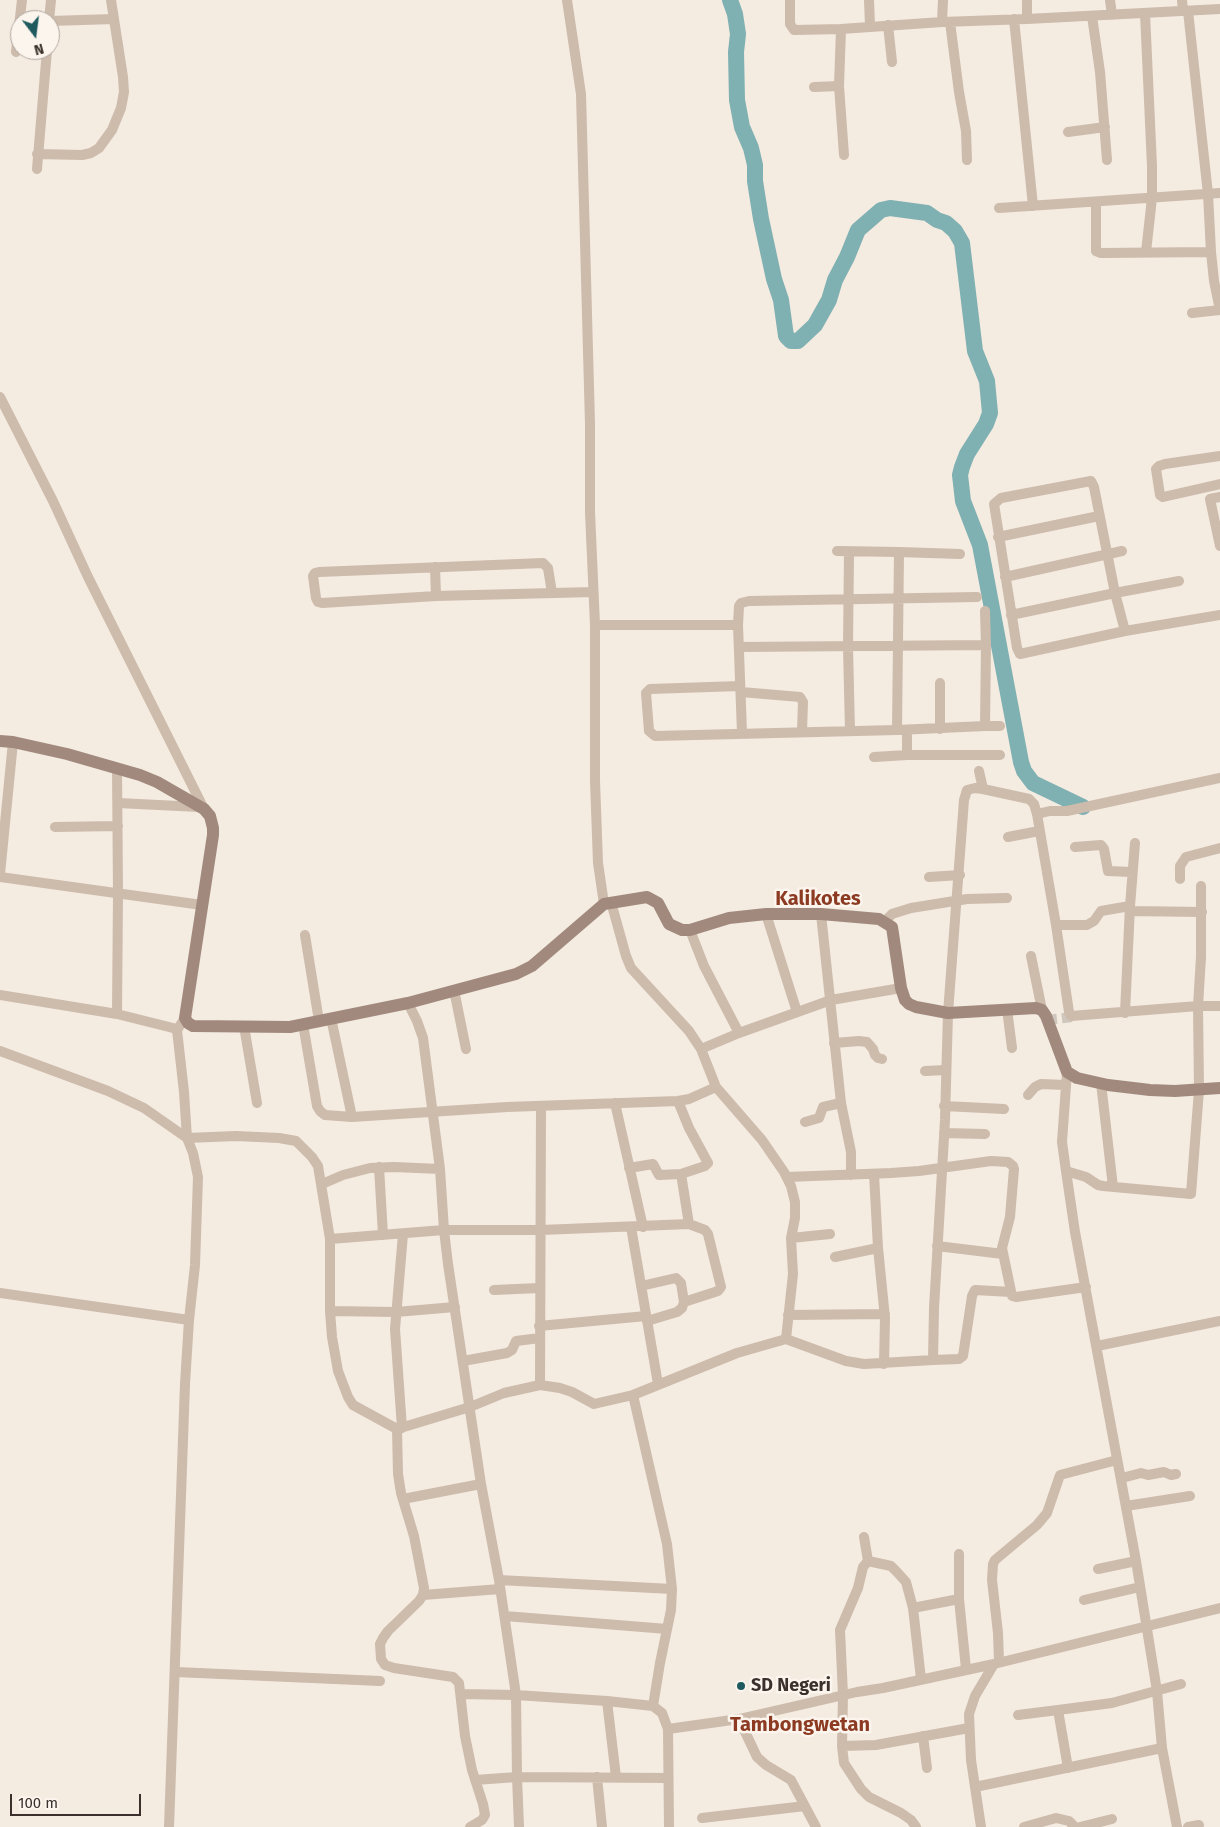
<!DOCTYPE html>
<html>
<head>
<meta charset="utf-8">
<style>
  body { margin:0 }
  #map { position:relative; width:1220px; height:1827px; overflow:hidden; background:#f4ebe1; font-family:"Fira Sans",sans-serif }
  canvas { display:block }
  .north { position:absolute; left:10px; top:10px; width:50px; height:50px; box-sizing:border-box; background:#fbf5ee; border:1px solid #aea6a0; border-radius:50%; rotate:165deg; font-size:14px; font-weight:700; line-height:20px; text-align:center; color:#3b302b }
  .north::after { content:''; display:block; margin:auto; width:18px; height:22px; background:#1f5a5e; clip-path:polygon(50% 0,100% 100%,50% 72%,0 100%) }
  .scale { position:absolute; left:10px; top:1794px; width:131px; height:22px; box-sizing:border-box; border:2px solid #3b302b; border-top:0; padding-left:6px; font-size:15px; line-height:18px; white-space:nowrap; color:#3b302b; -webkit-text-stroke:4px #fbf5ee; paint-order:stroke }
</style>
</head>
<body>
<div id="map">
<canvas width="1220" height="1827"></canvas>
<div class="north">N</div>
<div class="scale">100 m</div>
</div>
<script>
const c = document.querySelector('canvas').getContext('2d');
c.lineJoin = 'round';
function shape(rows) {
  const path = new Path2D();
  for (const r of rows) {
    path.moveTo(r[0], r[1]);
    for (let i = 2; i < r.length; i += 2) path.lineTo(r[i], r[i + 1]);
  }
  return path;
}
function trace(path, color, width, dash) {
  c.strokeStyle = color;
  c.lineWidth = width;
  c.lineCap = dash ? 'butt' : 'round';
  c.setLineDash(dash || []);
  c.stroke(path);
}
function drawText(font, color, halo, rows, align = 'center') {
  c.font = font + ' "Fira Sans",sans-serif';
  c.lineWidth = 5;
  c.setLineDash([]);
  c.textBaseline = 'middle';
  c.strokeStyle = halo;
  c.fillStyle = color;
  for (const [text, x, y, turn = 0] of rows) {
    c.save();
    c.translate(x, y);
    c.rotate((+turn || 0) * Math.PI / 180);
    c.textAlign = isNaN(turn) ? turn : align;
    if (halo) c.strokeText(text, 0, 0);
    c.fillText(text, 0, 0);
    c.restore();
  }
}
trace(shape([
  [730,0,735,14,738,34,736,52,737,100,742,127,751,148,755,165,755,181,761,219,774,279,781,300,786,336,791,341,798,341,815,325,829,300,835,280,847,257,858,230,881,210,890,208,927,213,937,220,946,223,955,231,962,243,975,351,987,381,990,413,986,424,967,454,962,467,960,475,963,501,980,545,1021,762,1024,771,1033,783,1083,807]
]), '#7fb0b2', 16);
trace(shape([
  [1047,1020,1072,1017]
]), '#cfc6bd', 10, [10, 5]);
trace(shape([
  [567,0,581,94,590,424,590,512,595,625,595,781,598,863,604,904],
  [790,0,790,24,794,30,841,29,942,22,1027,19],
  [869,0,870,26],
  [1027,0,1027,19,1220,9],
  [1110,0,1112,15],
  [1182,0,1183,11],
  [1188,11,1208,194,1211,252,1214,281,1220,310],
  [1145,13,1152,166,1152,198,1146,252],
  [1092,16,1100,72,1107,160],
  [1014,19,1033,206],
  [49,20,51,0],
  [50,21,114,19],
  [942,22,943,0],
  [950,22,959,92,966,131,967,160],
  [888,25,892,62],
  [841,29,839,86,844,155],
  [16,52,22,0],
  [814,87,839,86],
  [1068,132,1105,127],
  [37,154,82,155,91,153,99,148,112,130,121,108,124,92,123,77,111,0],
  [37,169,47,50],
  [1096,202,1096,251,1101,253,1211,252],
  [999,208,1220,193],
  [1192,313,1220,310],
  [0,397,53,501,88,577,204,809],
  [1220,456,1165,464,1159,466,1156,469,1160,495,1163,497,1220,484],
  [1220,497,1210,499,1220,546],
  [998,537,1099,516],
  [849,552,848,647,850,731],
  [899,552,960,554],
  [435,567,436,596],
  [1005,577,1122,551],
  [1179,581,1115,593,1094,487,1091,481,1001,498,994,504,1017,648,1020,654,1125,631,1220,615],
  [552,593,548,568,543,563,319,572,315,573,313,576,316,598,318,602,322,603,436,596,593,592],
  [985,611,986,645],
  [1011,615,1115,593,1125,631],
  [595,625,738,625,742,733],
  [738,625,739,606,741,603,749,601,977,597],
  [739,647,986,645,985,726,897,730],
  [940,683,940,729],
  [740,686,650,689,646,693,649,731,655,736,897,730,899,552,837,551],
  [741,692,800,697,803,702,802,732],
  [985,726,1000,726],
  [907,755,907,730],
  [874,757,907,755,1000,755],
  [1220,778,1067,811,1050,811,1037,814,1056,925,1069,1012,1071,1016,1198,1006,1220,1006],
  [983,789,1029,799,1034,804,1037,814],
  [118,803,199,807],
  [55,827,118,826],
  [1008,837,1039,831],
  [1075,847,1101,845,1104,849,1108,871,1132,872],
  [0,874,13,742],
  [0,877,202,905],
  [929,877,960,875],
  [1180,879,1180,866,1186,857,1220,848],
  [611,902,626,956,631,968,689,1031,701,1049,716,1087,762,1140,784,1172,791,1186,795,1202,795,1218,791,1238,793,1274,786,1339,846,1361,864,1364,933,1360,934,1308,945,1120,948,1013,964,800,967,790,975,788,983,789,979,771],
  [1130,911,1202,912],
  [766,914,797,1012],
  [821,914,841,1103,851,1152,851,1175],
  [885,921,892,914,911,908,967,899,1007,898],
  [1056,925,1087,925,1094,921,1101,911,1130,906],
  [690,930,704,966,739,1033],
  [305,935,319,1021],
  [1031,956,1042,1010],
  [454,990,466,1049],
  [0,995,117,1014,173,1028,177,1030],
  [408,1003,417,1021,423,1038,440,1169,444,1230,448,1264,481,1484,499,1580,516,1695,607,1701,653,1706,662,1713,668,1729],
  [1007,1009,1012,1048],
  [1125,1013,1130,906,1135,843],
  [117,1014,118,893,117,768],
  [331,1018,352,1117],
  [303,1024,317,1106,320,1111,325,1115,352,1117,507,1107,678,1101,689,1099,716,1087],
  [244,1026,257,1103],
  [834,1043,859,1041,867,1042,873,1049,875,1055,878,1058,882,1059],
  [701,1049,739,1033,831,1000,901,988],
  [0,1051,108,1091,144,1108,187,1138,236,1136,279,1138,296,1141,312,1157,318,1166,330,1239],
  [925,1071,946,1070],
  [1067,1072,1062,1142,1066,1171,1075,1232,1136,1561,1157,1691,1162,1748,1177,1827],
  [1101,1083,1113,1187],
  [1028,1095,1035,1087,1041,1084,1065,1085],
  [615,1103,643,1227],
  [944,1106,1004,1109],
  [805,1122,819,1118,823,1107,841,1103],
  [944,1133,985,1134],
  [379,1167,383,1235],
  [629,1168,653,1164,659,1175,681,1174],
  [1066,1171,1086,1177,1098,1185,1103,1186,1191,1194,1199,1090,1198,1006,1201,957,1201,886],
  [874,1174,878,1248,885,1318,884,1364],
  [787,1177,891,1173,919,1171,991,1161,1008,1162,1013,1166,1014,1169,1010,1217,1002,1248,1012,1296,1016,1297,1086,1287],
  [322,1184,343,1175,370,1168,394,1167,440,1169],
  [631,1227,658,1384],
  [791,1238,830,1234],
  [937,1246,1003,1254],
  [835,1257,878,1248],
  [641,1286,676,1278,681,1283,684,1302],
  [494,1290,539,1288],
  [0,1293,189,1320],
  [330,1311,396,1312,455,1307],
  [788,1315,885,1314],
  [647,1321,677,1312,682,1308,684,1302,718,1291,721,1287,708,1234,705,1230,689,1224,681,1174,705,1166,708,1163,689,1128,678,1101],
  [539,1326,646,1316],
  [1097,1346,1220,1321],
  [933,1360,959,1359,963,1356,972,1296,975,1290,1011,1292],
  [463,1361,507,1353,512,1350,516,1341,540,1338],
  [540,1385,560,1388,572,1392,594,1404,633,1395],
  [402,1428,395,1329,403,1234],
  [397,1429,470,1407,504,1393,540,1385,541,1106],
  [1122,1478,1141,1473,1148,1475,1164,1472,1171,1475,1176,1474],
  [403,1499,481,1484],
  [1126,1506,1190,1496],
  [864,1537,868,1561,863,1567,858,1588,840,1630,843,1695,842,1746,844,1763,861,1789,869,1797,901,1813,911,1820,916,1827],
  [959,1554,959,1599,966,1669],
  [868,1561,891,1566,897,1572,906,1582,913,1608],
  [1098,1569,1136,1561],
  [499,1580,672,1589,667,1544,633,1395,737,1353,786,1339],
  [423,1595,500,1589],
  [1084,1600,1140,1587],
  [505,1616,667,1629],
  [999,1662,998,1633,992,1580,993,1564,995,1560,1037,1525,1047,1513,1060,1475,1117,1460],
  [176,1672,380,1681],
  [921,1679,913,1608,959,1599],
  [461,1694,516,1695,517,1777,475,1780],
  [607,1701,616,1777],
  [653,1706,660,1663,671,1610,672,1589],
  [1018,1715,1058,1710],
  [739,1719,757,1757,766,1765,791,1780,816,1827],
  [923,1736,927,1768],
  [842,1746,876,1745,969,1728],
  [1068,1768,1058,1710,1112,1703,1181,1684],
  [597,1777,602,1827],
  [975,1787,1162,1748],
  [702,1818,805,1806],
  [169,1827,185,1384,189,1320,195,1265,198,1177,193,1153,187,1138,184,1092,177,1030,185,1018],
  [470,1827,482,1820,485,1815,483,1804,472,1770,465,1736,459,1683,453,1677,394,1668,385,1665,381,1659,380,1644,383,1638,388,1631,419,1601,423,1595,424,1588,414,1536,401,1493,398,1474,397,1429,353,1405,348,1397,338,1371,332,1337,330,1311,330,1239,444,1230,541,1230,689,1224],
  [519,1827,517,1777,667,1778],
  [669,1827,668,1729,739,1719,857,1692,883,1688,994,1664],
  [981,1827,971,1760,969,1714,975,1696,994,1664,1220,1608],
  [1024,1827,1056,1818,1069,1821,1075,1827],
  [1080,1827,1112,1819],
  [1188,1827,1199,1825]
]), '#cdbbac', 10);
trace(shape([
  [0,741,13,742,67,754,140,775,157,782,204,809,210,816,213,828,213,835,185,1018,188,1023,193,1026,290,1027,408,1003,516,974,532,966,604,904,647,897,658,903,669,924,682,930,690,930,729,918,766,914,821,914,879,919,892,927,901,988,905,1000,909,1004,916,1007,948,1013,1036,1008,1042,1010,1046,1016,1067,1072,1077,1078,1108,1085,1150,1090,1175,1091,1220,1088]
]), '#a18a7d', 12);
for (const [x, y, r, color] of [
  [741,1686,5,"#1f5a5e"]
]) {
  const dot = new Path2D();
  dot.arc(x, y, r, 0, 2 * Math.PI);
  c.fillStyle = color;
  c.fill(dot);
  trace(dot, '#fbf5ee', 2);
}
drawText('bold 18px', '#3b302b', '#fbf5ee', [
  ["SD Negeri",751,1686]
], 'left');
drawText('bold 20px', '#8c3b22', '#fbf5ee', [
  ["Kalikotes",818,899],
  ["Tambongwetan",800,1725]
]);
</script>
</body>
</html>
